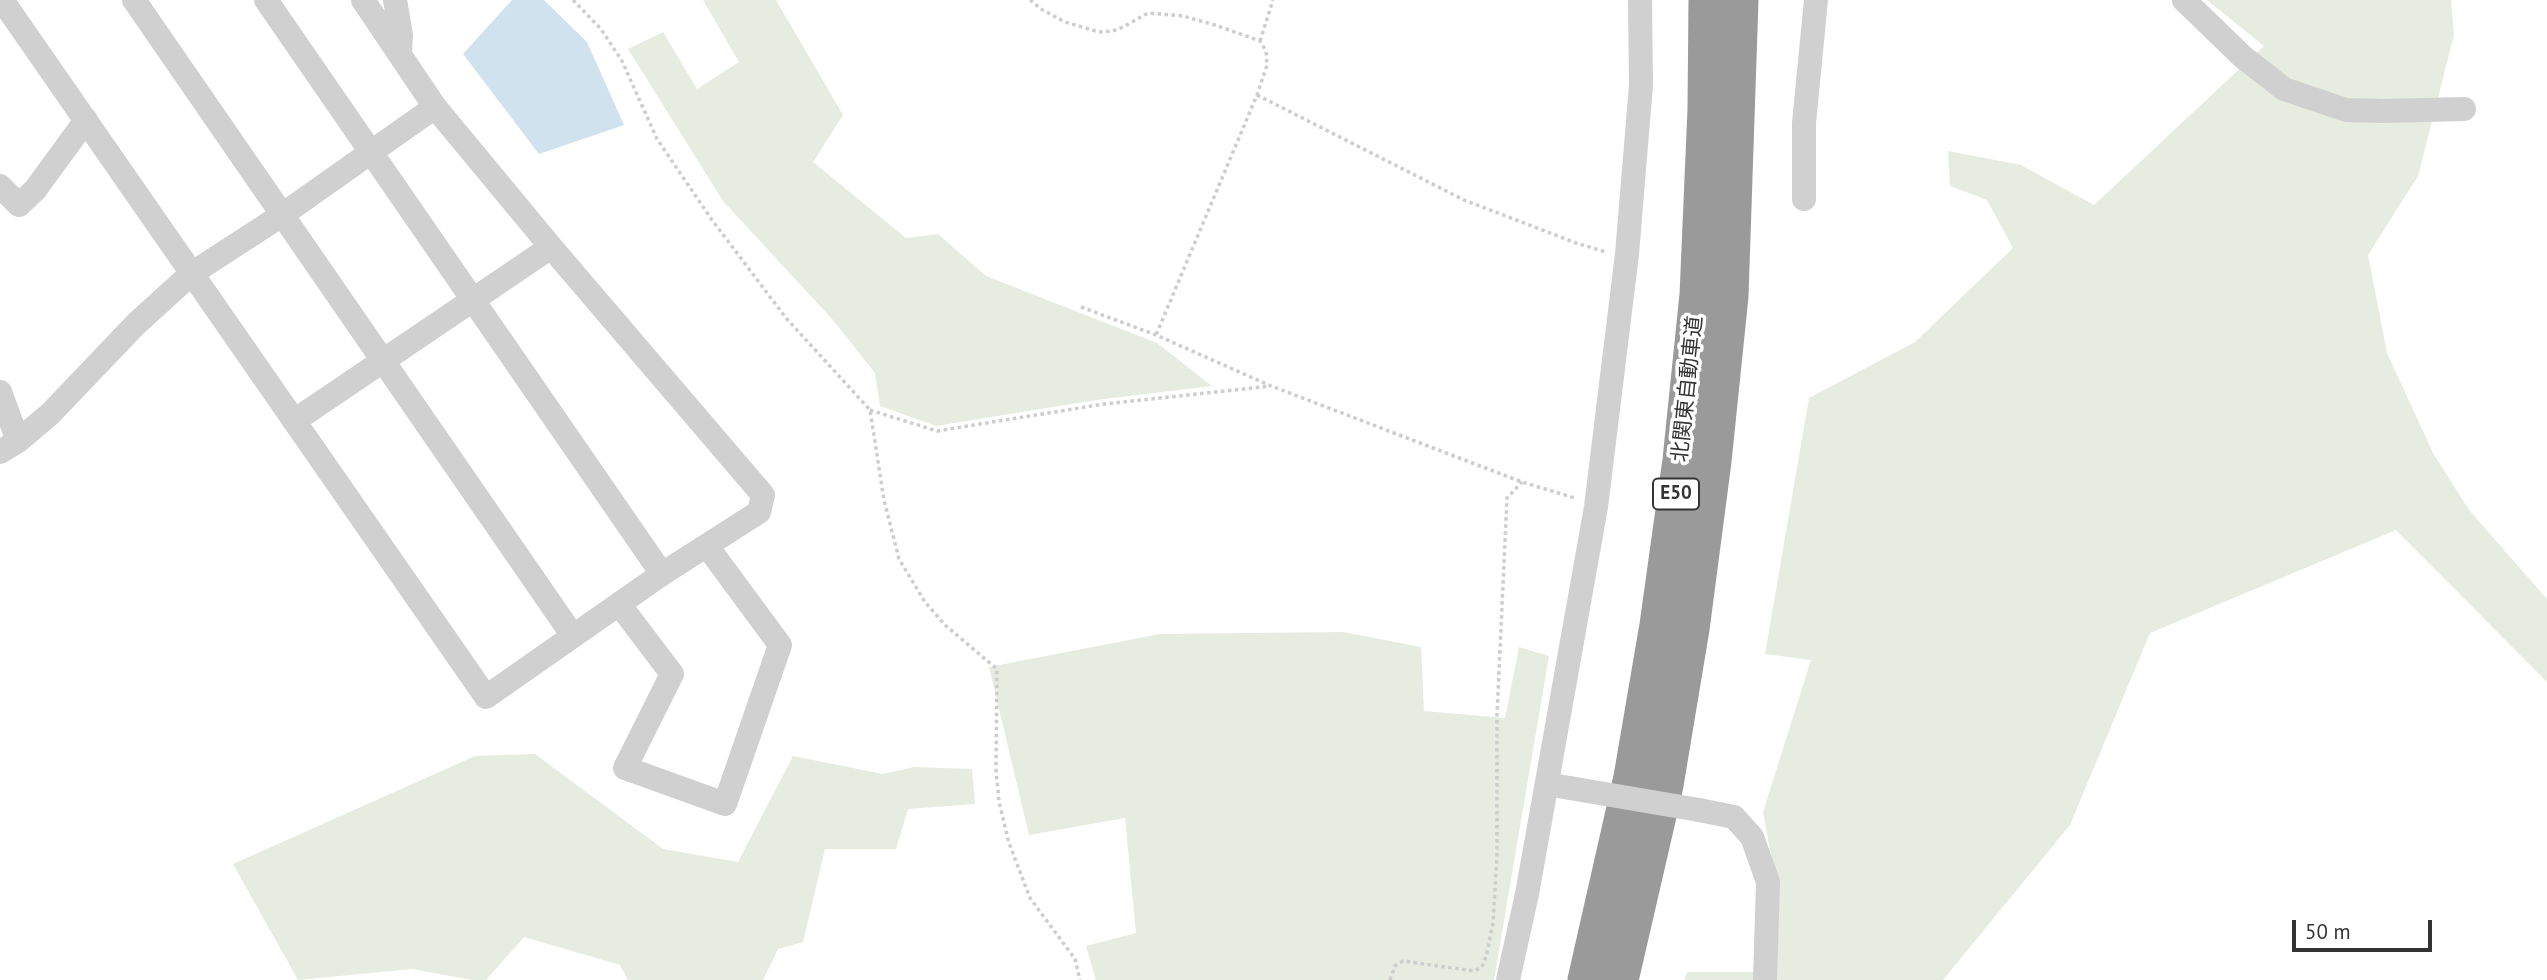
<!DOCTYPE html>
<html>
<head>
<meta charset="utf-8">
<style>
  body { margin:0 }
  #map { position:relative; width:2547px; height:980px; overflow:hidden; background:#fff; font-family:"PT Sans",sans-serif }
  canvas { display:block }
  .scale { position:absolute; left:2292px; top:920px; width:140px; height:32px; box-sizing:border-box; border:4px solid #333; border-top:0; padding-left:9px; font-size:21px; line-height:24px; white-space:nowrap; color:#333; -webkit-text-stroke:5px #fff; paint-order:stroke }
</style>
</head>
<body>
<div id="map">
<canvas width="2547" height="980"></canvas>
<div class="scale">50 m</div>
</div>
<script>
const c = document.querySelector('canvas').getContext('2d');
c.lineJoin = 'round';
function fillPath(path, color) {
  c.fillStyle = color;
  c.fill(path, 'evenodd');
}
function shape(rows) {
  const path = new Path2D();
  for (const r of rows) {
    path.moveTo(r[0], r[1]);
    for (let i = 2; i < r.length; i += 2) path.lineTo(r[i], r[i + 1]);
  }
  return path;
}
function trace(path, color, width, dash) {
  c.strokeStyle = color;
  c.lineWidth = width;
  c.lineCap = dash ? 'butt' : 'round';
  c.setLineDash(dash || []);
  c.stroke(path);
}
function drawText(font, color, halo, rows, align = 'center') {
  c.font = font + ' "PT Sans","Noto Sans JP",sans-serif';
  c.lineWidth = 7;
  c.setLineDash([]);
  c.textBaseline = 'middle';
  c.strokeStyle = halo;
  c.fillStyle = color;
  for (const [text, x, y, turn = 0] of rows) {
    c.save();
    c.translate(x, y);
    c.rotate((+turn || 0) * Math.PI / 180);
    c.textAlign = isNaN(turn) ? turn : align;
    if (halo) c.strokeText(text, 0, 0);
    c.fillText(text, 0, 0);
    c.restore();
  }
}
fillPath(shape([
  [703,0,776,0,843,115,813,162,906,238,938,234,986,276,1157,343,1212,386,1096,400,936,426,880,406,875,373,833,320,723,201,628,49,663,32,697,89,739,62],
  [2207,0,2451,0,2454,35,2418,176,2368,255,2387,353,2433,453,2469,510,2547,599,2547,682,2396,530,2150,633,2070,825,1943,980,1684,980,1687,972,1773,972,1776,882,1763,812,1811,660,1765,654,1809,398,1915,342,2013,248,1987,200,1950,186,1948,151,2021,165,2094,205,2264,46],
  [1343,632,1421,647,1424,711,1505,718,1519,647,1549,656,1494,980,1096,980,1086,946,1136,933,1125,818,1029,835,989,667,1160,634],
  [535,754,663,849,738,862,793,756,883,774,914,767,972,769,975,804,908,809,896,849,825,849,803,942,778,949,763,980,628,980,620,965,524,937,486,980,472,980,412,969,298,980,233,864,475,756]
]), '#e6ecdf');
fillPath(shape([
  [512,0,544,0,587,42,624,125,539,154,463,54]
]), '#cfe2ee');
trace(shape([
  [573,0,601,29,622,61,657,139,712,220,786,318,870,410,884,500,899,559,925,602,945,625,997,669,996,770,999,802,1009,843,1030,898,1075,959,1080,980],
  [1030,0,1041,9,1065,22,1099,32,1113,31,1123,27,1148,13,1183,16,1215,25,1260,41,1266,51,1267,65,1257,95,1156,335],
  [1260,41,1273,0],
  [1257,95,1464,200,1576,243,1606,252],
  [1081,307,1156,335,1271,386,1522,482,1575,498],
  [870,410,937,431,1104,404,1271,386],
  [1390,980,1395,966,1403,961,1474,971,1482,967,1486,957,1493,923,1497,855,1497,715,1507,498,1522,482]
]), '#cdcdcd', 3.5, [3.5, 3.5]);
trace(shape([
  [2,0,486,697,662,574,759,512,763,495,551,247,435,107,363,0],
  [134,0,573,636],
  [266,0,662,574],
  [395,0,401,35,400,53],
  [2184,0,2243,57,2284,89,2346,110,2383,111,2464,109],
  [0,186,19,205,35,190,86,120],
  [1804,199,1804,123,1816,0],
  [0,392,18,441],
  [294,421,551,247],
  [0,452,18,441,50,414,136,324,191,274,282,215,435,107],
  [619,604,672,674,625,768,725,804,780,645,707,546],
  [1699,810,1734,817,1752,837,1768,882,1765,980],
  [1508,980,1527,894,1596,507,1627,254,1641,85,1640,0]
]), '#d0d0d0', 24);
trace(shape([
  [1586,980,1632,777,1658,625,1681,460,1698,295,1706,109,1707,0],
  [1620,980,1665,785,1691,629,1713,461,1730,296,1740,0]
]), '#9a9a9a', 37);
trace(shape([
  [1558,786,1699,810]
]), '#d0d0d0', 24);
for (const [x, y, w] of [
  [1676,494,46]
]) {
  const box = new Path2D();
  box.roundRect(x - w / 2, y - 15.5, w, 31, 5);
  c.fillStyle = '#fff';
  c.fill(box);
  trace(box, '#333', 2);
}
drawText('bold 19px', '#333', null, [
  ["E50",1676,494]
]);
drawText('21px', '#333', '#fff', [
  ["北関東自動車道",1688,389,-84]
]);
</script>
</body>
</html>
